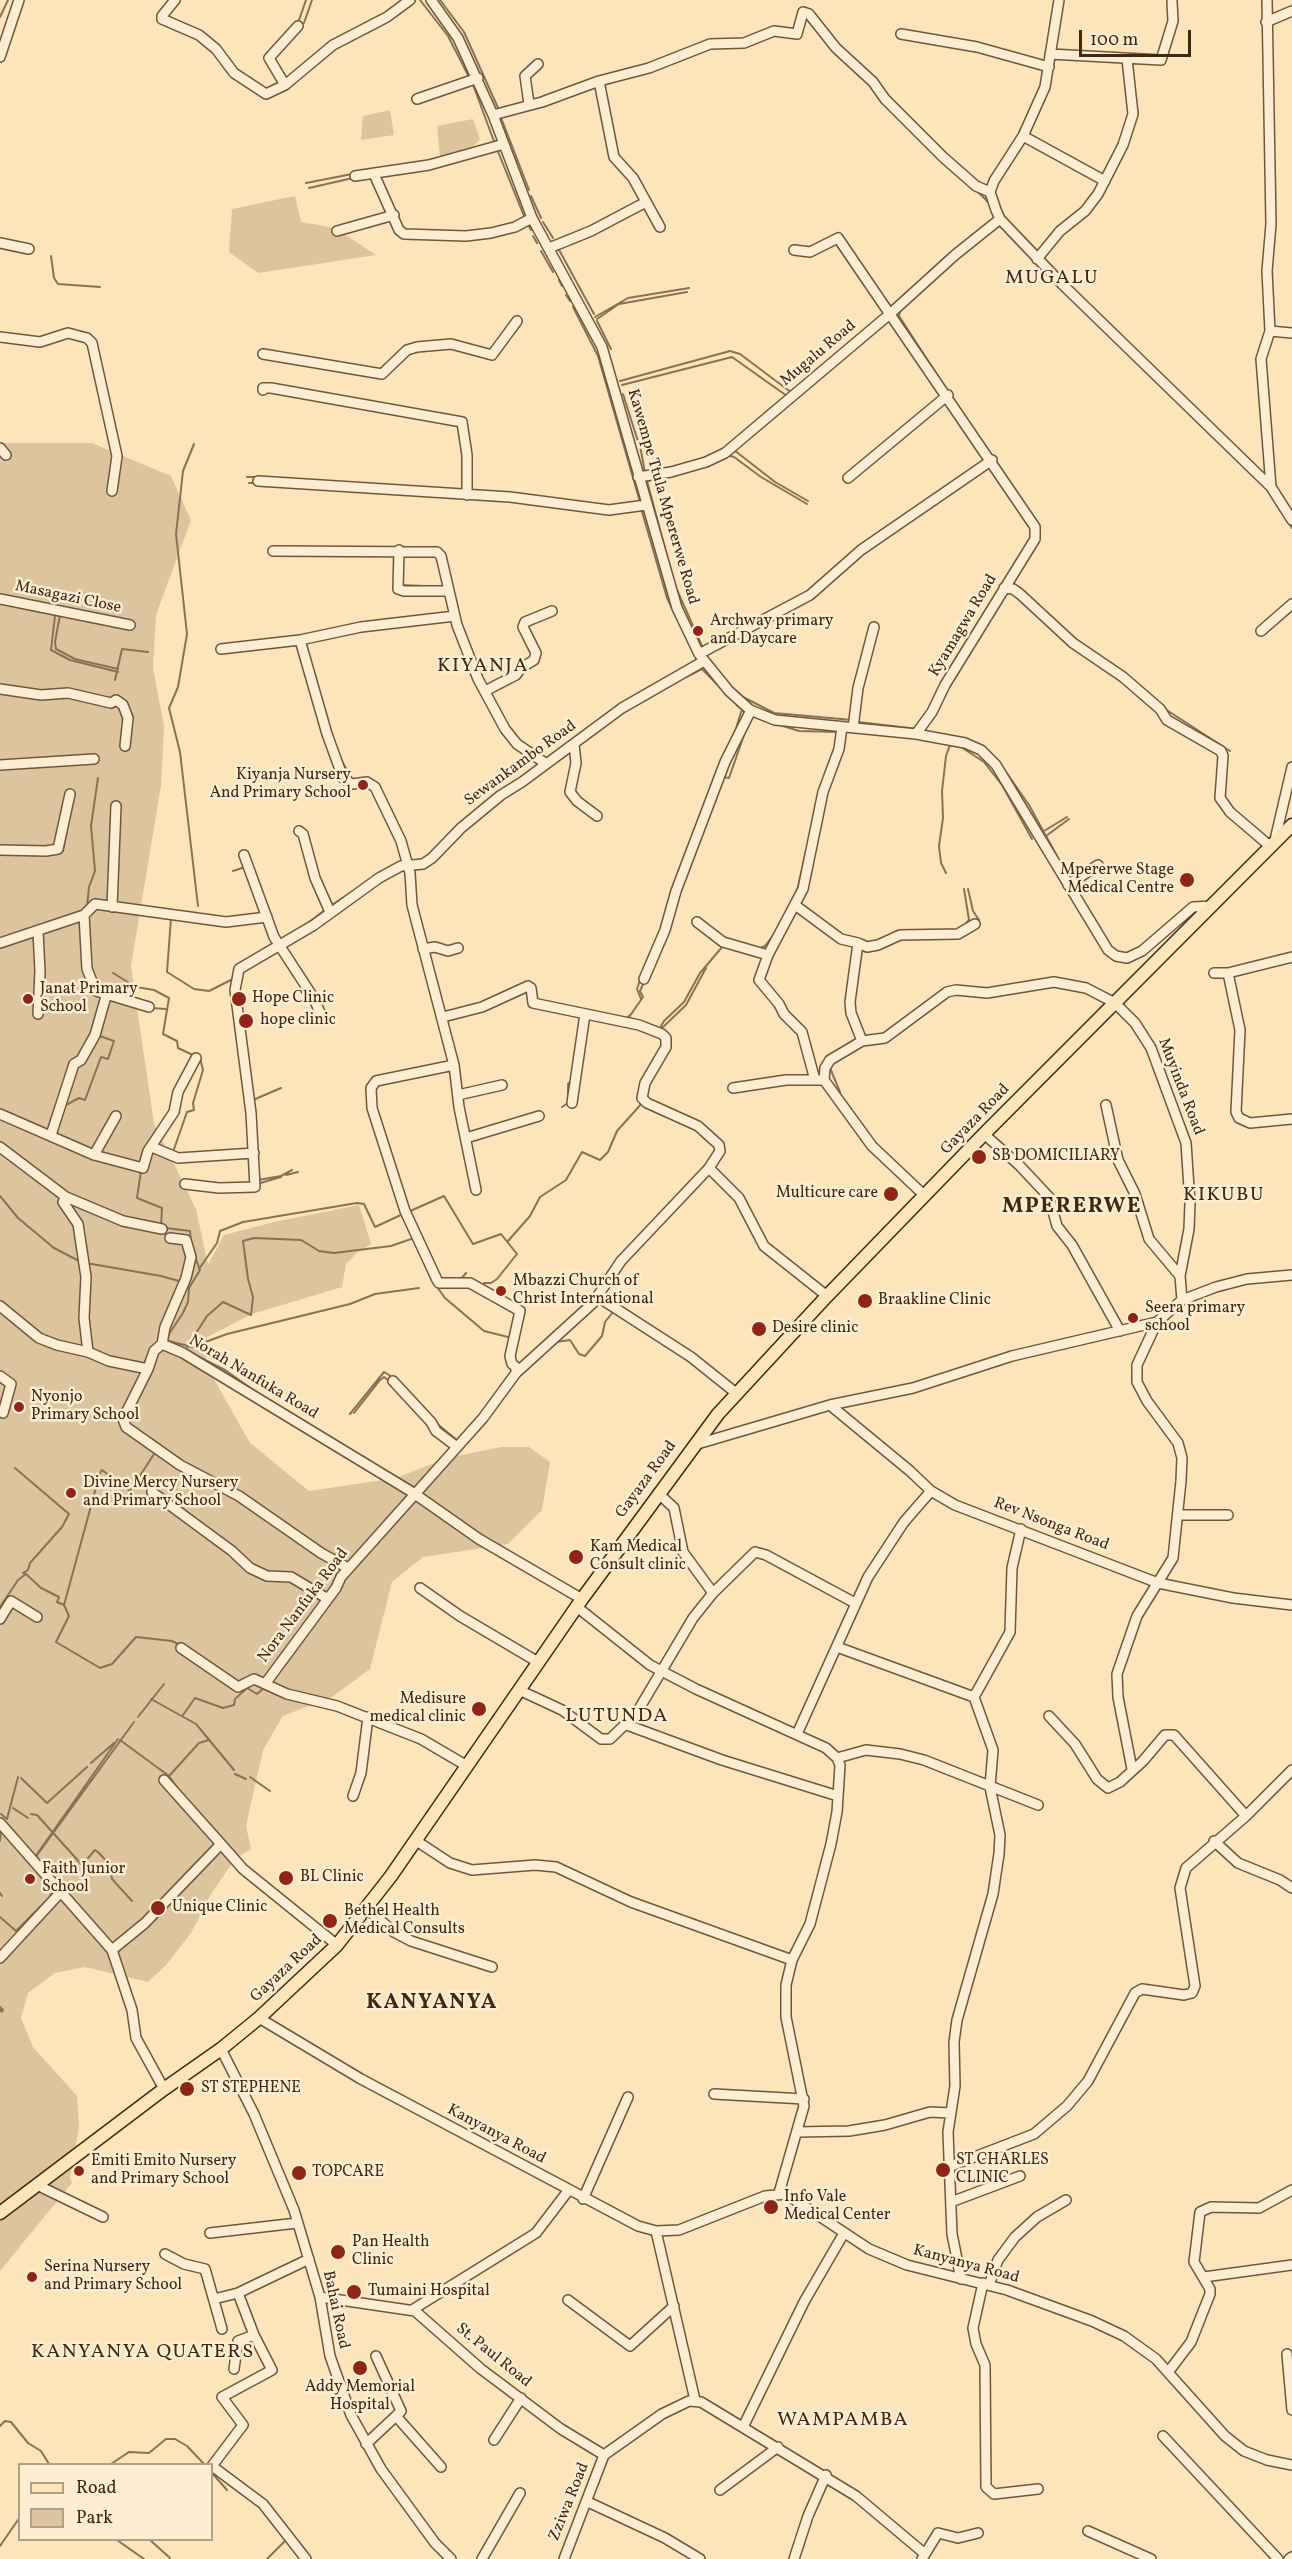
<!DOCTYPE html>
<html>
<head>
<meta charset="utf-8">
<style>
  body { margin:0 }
  #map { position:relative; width:1292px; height:2559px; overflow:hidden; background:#fce4bb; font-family:Vollkorn,serif }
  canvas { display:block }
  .legend { position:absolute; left:18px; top:2463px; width:195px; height:78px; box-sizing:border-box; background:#fdedd3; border:2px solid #b19f86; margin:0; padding:8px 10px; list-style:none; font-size:18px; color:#3e2913 }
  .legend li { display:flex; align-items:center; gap:12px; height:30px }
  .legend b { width:30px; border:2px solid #b19f86 }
  .scale { position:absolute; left:1079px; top:30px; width:112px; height:27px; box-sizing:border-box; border:3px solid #3e2913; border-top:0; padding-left:8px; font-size:18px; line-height:21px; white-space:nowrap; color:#3e2913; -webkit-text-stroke:4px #fdedd3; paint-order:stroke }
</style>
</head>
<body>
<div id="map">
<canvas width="1292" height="2559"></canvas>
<ul class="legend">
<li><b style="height:8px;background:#fce4bb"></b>Road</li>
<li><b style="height:16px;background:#dcc49e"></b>Park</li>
</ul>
<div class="scale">100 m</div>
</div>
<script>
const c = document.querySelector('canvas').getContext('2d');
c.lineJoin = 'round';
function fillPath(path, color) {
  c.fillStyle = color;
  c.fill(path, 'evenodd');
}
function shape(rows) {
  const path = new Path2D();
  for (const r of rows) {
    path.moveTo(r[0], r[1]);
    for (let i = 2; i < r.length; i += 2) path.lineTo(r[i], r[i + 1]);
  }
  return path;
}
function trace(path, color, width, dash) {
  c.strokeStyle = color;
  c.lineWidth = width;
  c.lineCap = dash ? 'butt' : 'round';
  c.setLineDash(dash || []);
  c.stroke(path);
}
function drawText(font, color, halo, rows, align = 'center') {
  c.font = font + ' Vollkorn,serif';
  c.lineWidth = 5;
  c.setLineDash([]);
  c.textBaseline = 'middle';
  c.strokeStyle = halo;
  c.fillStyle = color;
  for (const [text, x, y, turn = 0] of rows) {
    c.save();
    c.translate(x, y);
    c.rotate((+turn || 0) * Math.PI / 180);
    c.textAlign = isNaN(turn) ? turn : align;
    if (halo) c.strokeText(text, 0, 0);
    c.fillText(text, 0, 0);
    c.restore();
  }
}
fillPath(shape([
  [390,110,394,135,361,140,363,116],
  [473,119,480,139,474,146,440,156,437,126],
  [295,196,301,222,335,228,376,255,258,273,229,252,232,209],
  [0,443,92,443,171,476,191,520,156,615,153,668,164,726,161,785,131,966,154,1124,196,1209,208,1265,224,1235,274,1222,359,1205,371,1244,358,1252,346,1264,342,1287,252,1314,207,1337,206,1365,250,1443,309,1491,396,1478,447,1458,501,1447,529,1447,550,1462,542,1510,508,1544,423,1557,392,1582,370,1669,332,1697,283,1716,263,1750,246,1826,251,1849,235,1859,211,1894,191,1933,166,1965,148,1982,85,1967,55,1973,28,1993,21,2018,33,2047,77,2096,79,2127,70,2178,72,2183,0,2271]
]), '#dcc49e');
trace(shape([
  [420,0,448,36,469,77],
  [440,0,464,32,499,110],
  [0,17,8,0],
  [159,17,160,23,178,31],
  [299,20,306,0],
  [304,23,312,0],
  [472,82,495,144],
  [500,115,529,190],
  [497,149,524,216],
  [306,183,352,174],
  [309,188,353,178],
  [977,191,989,203],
  [531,196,541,218],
  [543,222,553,238],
  [527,223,531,230],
  [533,236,537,243],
  [558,248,594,314],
  [541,251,553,272],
  [51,256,54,278,58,284,100,287],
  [929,272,947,256],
  [559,280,562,286],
  [566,295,570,301],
  [573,307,598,356,640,502],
  [900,310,899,316,943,384],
  [1097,312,1149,363],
  [595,317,628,298,689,288],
  [597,319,619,304,687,292],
  [597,321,611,349],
  [509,339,520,325],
  [460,342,472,345],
  [1257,357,1264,337],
  [620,381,730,351,740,354,792,393],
  [622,385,732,357,787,396],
  [623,394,641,451,645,473],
  [746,430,771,408],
  [194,444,183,471,176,534,187,634,178,687,169,708,180,752,198,906],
  [734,450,775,482,808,501],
  [727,455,734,457,761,477,807,504],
  [247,477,256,477],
  [651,480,647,481,674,582],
  [249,483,257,483],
  [537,505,555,507],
  [641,508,667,598,698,662],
  [1281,511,1292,528],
  [1008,575,1026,546],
  [401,585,446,587],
  [677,590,702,646],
  [31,610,61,616],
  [60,615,55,642,56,649,75,659,118,669],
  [55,616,51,650,70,660,118,672],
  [344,635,365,631],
  [686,677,702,669,746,714],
  [115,680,122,649,148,652],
  [729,685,743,697,774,713,852,720],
  [639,703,660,691],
  [1165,709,1230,751],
  [751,716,799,731,839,732],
  [495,720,508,740],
  [858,722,918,729],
  [735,732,741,712],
  [945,744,961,747,984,762,1002,785,1032,839],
  [340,758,352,779],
  [999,762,1029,805,1057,856],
  [27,768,39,767],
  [723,777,729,778,744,735],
  [1044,831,1067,817],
  [1046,836,1069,819],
  [53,854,63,851,67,830],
  [233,871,245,867],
  [946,873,941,863,939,846,943,818,942,791,946,756,950,745],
  [964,889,969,920,964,926],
  [968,889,973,911,979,920],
  [797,891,805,856],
  [330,906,361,886],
  [87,907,89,887,95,871,91,826,98,778],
  [171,918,167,972,194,989,209,991,233,979],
  [304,926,326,909],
  [823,931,838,941],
  [758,949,765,946,775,933],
  [113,973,136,987,154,990,169,998,163,1034,177,1041,178,1048,195,1056],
  [640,980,637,989,641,999],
  [151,1008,166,1009],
  [625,1020,633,1012],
  [627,1020,643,997,640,991,644,982],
  [661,1029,686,1005,706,968],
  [658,1031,664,1021,684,1002,700,973,723,946],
  [830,1068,840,1092],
  [376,1077,396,1073],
  [253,1100,281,1088],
  [64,1106,79,1098,85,1100,101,1057,108,1059,114,1041,97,1035],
  [562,1107,568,1103,568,1084,572,1080],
  [56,1135,59,1124],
  [173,1152,187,1112,194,1110,193,1103,203,1070,200,1058],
  [141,1171,137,1198,162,1208,161,1227],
  [286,1175,298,1172],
  [258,1180,281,1176,292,1170],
  [257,1184,281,1177],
  [0,1196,18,1218,54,1248,81,1262],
  [408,1212,444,1196,473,1244,501,1234,517,1254,497,1279,491,1283,484,1283],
  [166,1228,190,1231,191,1243],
  [508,1241,530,1216,540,1197,566,1180,582,1152,600,1160,608,1152,617,1131,643,1102],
  [86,1263,161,1276,179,1281,180,1284],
  [199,1269,217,1243,220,1231,243,1222,357,1203,364,1204,375,1227,403,1214],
  [461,1279,466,1273],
  [437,1287,445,1298,484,1331,512,1338],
  [167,1337,183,1313,188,1302,189,1288,200,1270,195,1257],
  [165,1340,192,1347,227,1334,350,1304,375,1294,419,1288],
  [168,1341,182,1348],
  [556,1342,570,1340,579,1354,585,1356,602,1336,605,1322,613,1312],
  [187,1347,207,1316,223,1302,251,1315,253,1297,248,1279,243,1241,254,1238,301,1240,319,1251,334,1253,391,1246,414,1238],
  [197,1356,225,1370,266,1399],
  [143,1365,149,1354],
  [354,1413,380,1380,384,1377,389,1381],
  [350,1414,384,1372,394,1378],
  [435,1422,458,1441],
  [26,1574,41,1588,59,1597,57,1602,64,1605,100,1473,102,1470,130,1491,156,1451],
  [64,1605,69,1616,56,1642,100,1668,112,1664,136,1637,172,1641,180,1645],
  [0,1607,18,1580,26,1574,23,1573,28,1570,30,1563,62,1527,69,1514,15,1468],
  [151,1699,196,1724,234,1770],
  [183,1715,195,1698,223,1708,234,1705,235,1699,247,1688,257,1694,264,1688],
  [138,1717,164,1684],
  [120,1740,169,1776,199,1743,209,1740],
  [91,1763,114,1743],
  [235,1774,246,1779],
  [169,1776,178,1789],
  [250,1777,270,1791],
  [21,1778,47,1803,87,1767],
  [13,1808,28,1818],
  [1,1814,7,1819,18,1777],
  [31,1814,37,1815,82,1865,95,1850,98,1852,110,1865,112,1879,132,1901],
  [0,1841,1,1830],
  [35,1857,118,1739],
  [35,1858,134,1722],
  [0,1893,2,1896],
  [0,1917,16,1931,49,1898,54,1890],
  [0,2007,3,2010],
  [0,2010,2,2012],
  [0,2426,5,2421,11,2422,28,2443,41,2451,49,2464],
  [111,2464,129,2452,149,2453,166,2439,175,2439,187,2446,204,2464],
  [212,2473,227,2490],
  [117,2540,144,2559],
  [150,2540,170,2558],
  [0,2546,20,2517],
  [267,2559,285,2541]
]), '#897356', 2);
const minor = shape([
  [175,0,162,16,162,19,199,35,216,49,234,73,266,94,285,85,333,45,387,17,410,0],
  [431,0,458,38,493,115,532,218,602,347,677,608,699,654,729,691,750,710,775,720,916,734,965,743,981,750,996,765,1108,950,1116,956,1127,958,1142,951,1193,907,1213,906],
  [1059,0,1045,87,1023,136,994,181,990,192,996,210,1000,219,1062,284,1271,487,1292,520],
  [1267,0,1271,224,1267,271,1270,331,1261,359,1271,487],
  [1266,22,1292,11],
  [901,34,977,47,1049,67],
  [1050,54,1161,60,1173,21,1172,2],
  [0,57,19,0],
  [599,81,614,157,633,178,660,227],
  [285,85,269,58,298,26],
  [417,99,478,78],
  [529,104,525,76,538,64],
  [493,115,542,102,599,81,649,68,710,44,744,43,774,31,797,34,803,12,809,14,836,48,873,82,885,99,943,157,976,186,990,192],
  [1023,136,1105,181],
  [374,174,399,230,404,234,466,236,491,233,515,227,532,218],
  [355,176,429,165,504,144],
  [337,231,394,215],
  [0,243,29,249],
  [549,248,591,231,646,202],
  [794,250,810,252,838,238,1035,527,1035,539,945,685,932,712,916,734],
  [1037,259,1060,231,1085,211,1098,194,1123,145,1133,114,1127,59],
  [1270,331,1292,333],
  [0,337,40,342,68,333,87,338,92,343,117,456,112,491],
  [263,354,382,374,407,350,417,347,451,344,492,355,517,321],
  [263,390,263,388,271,388,462,422,467,455,467,495],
  [0,448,6,455],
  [638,477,671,472,706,462,725,453,891,313,955,255,1000,219],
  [848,478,948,395],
  [258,481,510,497,609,510,646,505],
  [399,550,398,589,404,591,449,591],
  [273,551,437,552,441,556,457,625,478,679,505,729,517,744,545,763],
  [1004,588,1013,589,1020,594,1073,643,1123,677,1160,709,1167,720,1221,751,1223,756,1220,798,1230,812,1271,847],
  [0,599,130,625],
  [1261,631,1292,604],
  [300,640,327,734,343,778,352,784,367,782,375,787,401,841,410,873,412,905,454,1065,459,1107,476,1190],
  [221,649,300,640,361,627,455,616],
  [699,654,810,595,861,550,992,460],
  [0,689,41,695,68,693,111,703,116,700,123,705,128,718,125,746],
  [485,691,516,675,521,668,534,660,536,653,523,627,525,622,552,611],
  [853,728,858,688,874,627],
  [574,744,576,763,570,792,577,801,597,816],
  [0,765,94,759],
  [299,831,303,834,315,878,330,912],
  [1274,844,1292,767],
  [0,850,46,851,58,849,70,794],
  [244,855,274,937,313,997,323,1019],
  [1068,885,1098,865],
  [795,905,841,939,858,943,850,1002,851,1013,862,1041],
  [112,907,116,806],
  [84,915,87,969,96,991,149,1007],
  [697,922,723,942,768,955],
  [0,943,84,915,95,904,226,922,267,917],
  [858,943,867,947,878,945,900,935,958,934,975,924],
  [423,949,435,947,448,951,458,948],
  [1214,973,1228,973,1292,957],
  [1228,973,1240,1030,1236,1112,1239,1118,1250,1123,1292,1119],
  [644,979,665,930,676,891,725,762,751,710],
  [38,1014,40,971,38,931],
  [443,1017,482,1007,528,986,531,988,533,1003,639,1025,662,1034,666,1038,666,1047,645,1083,642,1098,647,1103,698,1126,719,1145,720,1151,709,1168,739,1198,764,1246,827,1296],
  [815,1080,802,1032,784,1014,779,1004,759,980,768,955,803,889,823,792,839,749,842,727],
  [824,1080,825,1068,830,1060,862,1041,885,1038,947,992,956,990,987,993,1054,982,1086,988,1115,1003,1135,1023,1151,1048,1186,1143,1190,1203,1189,1229,1180,1276,1182,1300],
  [733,1088,786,1080,824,1080,872,1146,925,1196],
  [458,1095,502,1085],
  [572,1103,585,1014],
  [1106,1105,1118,1160,1135,1194,1149,1239,1180,1276],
  [0,1114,94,1155,143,1168,148,1151,174,1112,178,1092,196,1058],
  [984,1134,1019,1165,1049,1197,1057,1226,1072,1245,1120,1331],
  [51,1135,74,1064,81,1060,95,1035,107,993],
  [466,1138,539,1116],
  [0,1147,66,1197,63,1202,78,1224,86,1277,84,1318,88,1352,109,1361,148,1369,154,1351,162,1344,183,1353,412,1492,479,1539,582,1599],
  [152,1147,178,1158,254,1153],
  [94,1155,116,1116],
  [185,1184,219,1188,255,1187,251,1113,235,990,239,969,314,925,379,878,401,866,423,864,432,858,461,828,501,795,522,782,622,708,704,661],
  [66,1197,123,1221,162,1229],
  [598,1297,691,1357,736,1393],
  [0,1306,39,1338,57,1345,88,1352],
  [162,1344,165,1327,186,1278,191,1257,186,1240,170,1238],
  [148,1369,123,1419,126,1427,180,1465,239,1496,321,1553,348,1568],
  [516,1373,593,1303,621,1261,709,1168],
  [0,1376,11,1384,3,1413],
  [393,1381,431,1422,436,1431,457,1447],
  [830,1405,910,1471,931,1491,955,1505,1158,1583,1233,1598,1292,1605],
  [694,1445,830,1405,913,1388,1012,1356,1157,1322,1182,1300,1216,1287,1247,1279,1292,1275],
  [152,1492,232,1551,250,1568,267,1576,291,1577,328,1599],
  [658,1493,674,1508,683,1552,713,1593],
  [1178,1515,1228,1515],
  [420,1588,460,1616,538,1662],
  [577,1607,650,1665,696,1689,826,1748,837,1758,840,1765,837,1812,831,1844,810,1924,792,1960,786,1985,786,2017,804,2106,779,2193],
  [0,1619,11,1601,37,1617],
  [837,1647,974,1697,993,1750,990,1787,1000,1835,999,1854,993,1894,957,2020,954,2042,955,2086,948,2132,952,2234,961,2279],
  [181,1648,238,1687,254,1679,287,1694,337,1706,421,1739,467,1766],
  [265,1684,336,1588,341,1577,483,1418,516,1373,516,1367,512,1364,510,1356,520,1311,470,1283,439,1283,437,1280,405,1211,372,1108,371,1088,376,1081,454,1065],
  [519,1690,562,1710,601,1739,610,1739,636,1714,693,1618,713,1593,755,1552,766,1555,855,1603],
  [974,1697,1010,1632,1012,1568,1021,1529],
  [1049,1716,1075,1744,1097,1779,1108,1788,1120,1782,1143,1761,1165,1735,1174,1735,1246,1816],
  [627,1725,722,1760,838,1796],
  [797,1734,868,1577,904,1522,931,1491],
  [837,1758,866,1750,900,1754,924,1760,1038,1805],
  [1132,1769,1118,1697,1117,1674,1137,1616,1173,1558,1181,1481,1182,1458,1178,1443,1147,1401,1137,1382,1137,1365,1157,1322],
  [164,1780,221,1844],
  [353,1796,361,1773,368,1717],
  [0,1823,112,1950,132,2010,136,2038,164,2089],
  [415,1840,450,1863,472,1870,535,1865,556,1867,631,1902,792,1960],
  [1214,1841,1238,1863,1280,1880,1292,1888],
  [367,1909,394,1932,411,1941,492,1967],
  [112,1950,145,1923,221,1844,243,1869,337,1945],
  [0,1958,60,1893],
  [259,2018,361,2079,638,2226,656,2231,679,2230,765,2196,786,2194,869,2249,907,2265,1007,2290,1092,2321,1124,2336,1156,2359,1225,2436,1244,2451,1267,2460,1292,2465],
  [221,2049,254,2114,294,2210,320,2297,330,2356,351,2415,381,2469,435,2543,451,2559],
  [714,2094,804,2099],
  [797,2132,849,2131,885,2125,930,2112,951,2113],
  [951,2166,1034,2134,1067,2106,1088,2081,1135,1993,1142,1989,1184,1995,1192,1993,1195,1986,1180,1888,1186,1868,1246,1816,1292,1770],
  [37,2185,103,2217],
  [583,2199,628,2097],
  [951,2202,1020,2176],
  [656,2231,695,2400],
  [210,2233,297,2223],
  [165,2254,184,2264,205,2269,222,2329],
  [1204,2277,1292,2265],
  [983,2283,973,2328,976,2344,985,2365,986,2487,994,2494,1038,2489],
  [989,2285,998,2260,1015,2237,1037,2217,1066,2200],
  [238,2293,254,2335,272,2370,222,2397,243,2425,212,2466,263,2504,306,2559],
  [320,2297,415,2311,481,2369,561,2429,604,2455],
  [214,2299,238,2293,309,2259],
  [568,2300,630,2346,674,2306],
  [412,2310,536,2233,568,2191],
  [1287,2354,1292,2410],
  [376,2356,401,2411,396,2416],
  [234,2369,238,2341,254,2335],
  [1169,2371,1191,2342,1210,2294,1210,2289,1194,2262,1200,2212,1211,2207,1259,2208,1292,2190],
  [744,2425,804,2302,844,2233],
  [1163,2436,1278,2559],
  [494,2440,521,2398],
  [366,2444,396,2416,441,2467],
  [604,2455,662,2414,689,2401,701,2402,856,2496,925,2554],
  [720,2490,778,2447],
  [588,2502,665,2538,700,2559],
  [1088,2531,1151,2559],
  [482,2559,520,2493],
  [564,2559,604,2455],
  [794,2559,808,2516,826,2475],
  [922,2559,938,2533,958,2538,978,2533],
  [1289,2559,1292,2557]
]);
const major = shape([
  [0,2213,164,2089,221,2049,259,2018,337,1945,391,1876,582,1599,718,1414,827,1296,984,1134,1292,825]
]);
trace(minor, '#6e583d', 12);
trace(major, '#3e2913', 15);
trace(minor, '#fdedd3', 9);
trace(major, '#fce4bb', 12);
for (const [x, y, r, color] of [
  [698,631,6,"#8f2418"],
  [363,785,6,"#8f2418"],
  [1187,880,8,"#8f2418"],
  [28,999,6,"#8f2418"],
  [239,999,8,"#8f2418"],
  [246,1021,8,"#8f2418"],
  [979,1157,8,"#8f2418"],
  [891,1194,8,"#8f2418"],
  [501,1291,6,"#8f2418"],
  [865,1301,8,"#8f2418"],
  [1133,1318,6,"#8f2418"],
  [759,1329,8,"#8f2418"],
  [19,1407,6,"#8f2418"],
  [71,1493,6,"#8f2418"],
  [576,1557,8,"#8f2418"],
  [479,1709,8,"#8f2418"],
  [286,1878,8,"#8f2418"],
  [30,1879,6,"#8f2418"],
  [158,1908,8,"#8f2418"],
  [330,1921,8,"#8f2418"],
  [187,2089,8,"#8f2418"],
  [943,2170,8,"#8f2418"],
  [79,2171,6,"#8f2418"],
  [299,2173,8,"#8f2418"],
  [771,2207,8,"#8f2418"],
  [338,2252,8,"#8f2418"],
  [32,2277,6,"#8f2418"],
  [354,2292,8,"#8f2418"],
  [360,2368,8,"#8f2418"]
]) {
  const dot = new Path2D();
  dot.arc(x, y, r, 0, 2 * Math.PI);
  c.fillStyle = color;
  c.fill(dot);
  trace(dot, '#fdedd3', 2);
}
drawText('16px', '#3e2913', '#fdedd3', [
  ["Mugalu Road",819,354,-40],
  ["Kawempe Ttula Mpererwe Road",662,497,74],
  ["Masagazi Close",68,598,12],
  ["Kyamagwa Road",964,626,-59],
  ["Sewankambo Road",521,764,-36],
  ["Muyinda Road",1180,1087,69],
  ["Gayaza Road",976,1120,-46],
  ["Norah Nanfuka Road",253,1378,31],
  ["Gayaza Road",647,1480,-54],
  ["Rev Nsonga Road",1051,1525,21],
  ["Nora Nanfuka Road",304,1606,-53],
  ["Gayaza Road",287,1969,-43],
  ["Kanyanya Road",496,2135,28],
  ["Kanyanya Road",966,2265,15],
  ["Bahai Road",335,2310,78],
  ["St. Paul Road",493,2356,39],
  ["Zziwa Road",570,2502,-68]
]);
drawText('16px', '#3e2913', '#fdedd3', [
  ["Archway primary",710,622],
  ["and Daycare",710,640],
  ["Kiyanja Nursery",351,776,"right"],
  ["And Primary School",351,794,"right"],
  ["Mpererwe Stage",1174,871,"right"],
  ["Medical Centre",1174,889,"right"],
  ["Janat Primary",40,990],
  ["School",40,1008],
  ["Hope Clinic",252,999],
  ["hope clinic",260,1021],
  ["SB DOMICILIARY",992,1157],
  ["Multicure care",878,1194,"right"],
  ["Mbazzi Church of",513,1282],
  ["Christ International",513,1300],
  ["Braakline Clinic",878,1301],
  ["Seera primary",1145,1309],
  ["school",1145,1327],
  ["Desire clinic",772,1329],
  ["Nyonjo",31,1398],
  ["Primary School",31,1416],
  ["Divine Mercy Nursery",83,1484],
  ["and Primary School",83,1502],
  ["Kam Medical",590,1548],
  ["Consult clinic",590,1566],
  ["Medisure",466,1700,"right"],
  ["medical clinic",466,1718,"right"],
  ["Faith Junior",42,1870],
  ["School",42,1888],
  ["BL Clinic",300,1878],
  ["Unique Clinic",172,1908],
  ["Bethel Health",344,1912],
  ["Medical Consults",344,1930],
  ["ST STEPHENE",201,2089],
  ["ST CHARLES",956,2161],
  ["CLINIC",956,2179],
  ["Emiti Emito Nursery",91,2162],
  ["and Primary School",91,2180],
  ["TOPCARE",312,2173],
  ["Info Vale",784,2198],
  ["Medical Center",784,2216],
  ["Pan Health",352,2243],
  ["Clinic",352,2261],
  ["Serina Nursery",44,2268],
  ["and Primary School",44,2286],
  ["Tumaini Hospital",368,2292],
  ["Addy Memorial",360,2388,"center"],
  ["Hospital",360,2406,"center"]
], 'left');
c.letterSpacing = '1.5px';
drawText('20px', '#3e2913', '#fdedd3', [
  ["MUGALU",1052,279],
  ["KIYANJA",483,667],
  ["KIKUBU",1224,1196],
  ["LUTUNDA",617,1717],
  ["KANYANYA QUATERS",143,2353],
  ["WAMPAMBA",843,2421]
]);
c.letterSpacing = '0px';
c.letterSpacing = '1.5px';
drawText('bold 22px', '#3e2913', '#fdedd3', [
  ["MPERERWE",1072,1208],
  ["KANYANYA",432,2004]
]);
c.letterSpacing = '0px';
</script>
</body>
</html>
